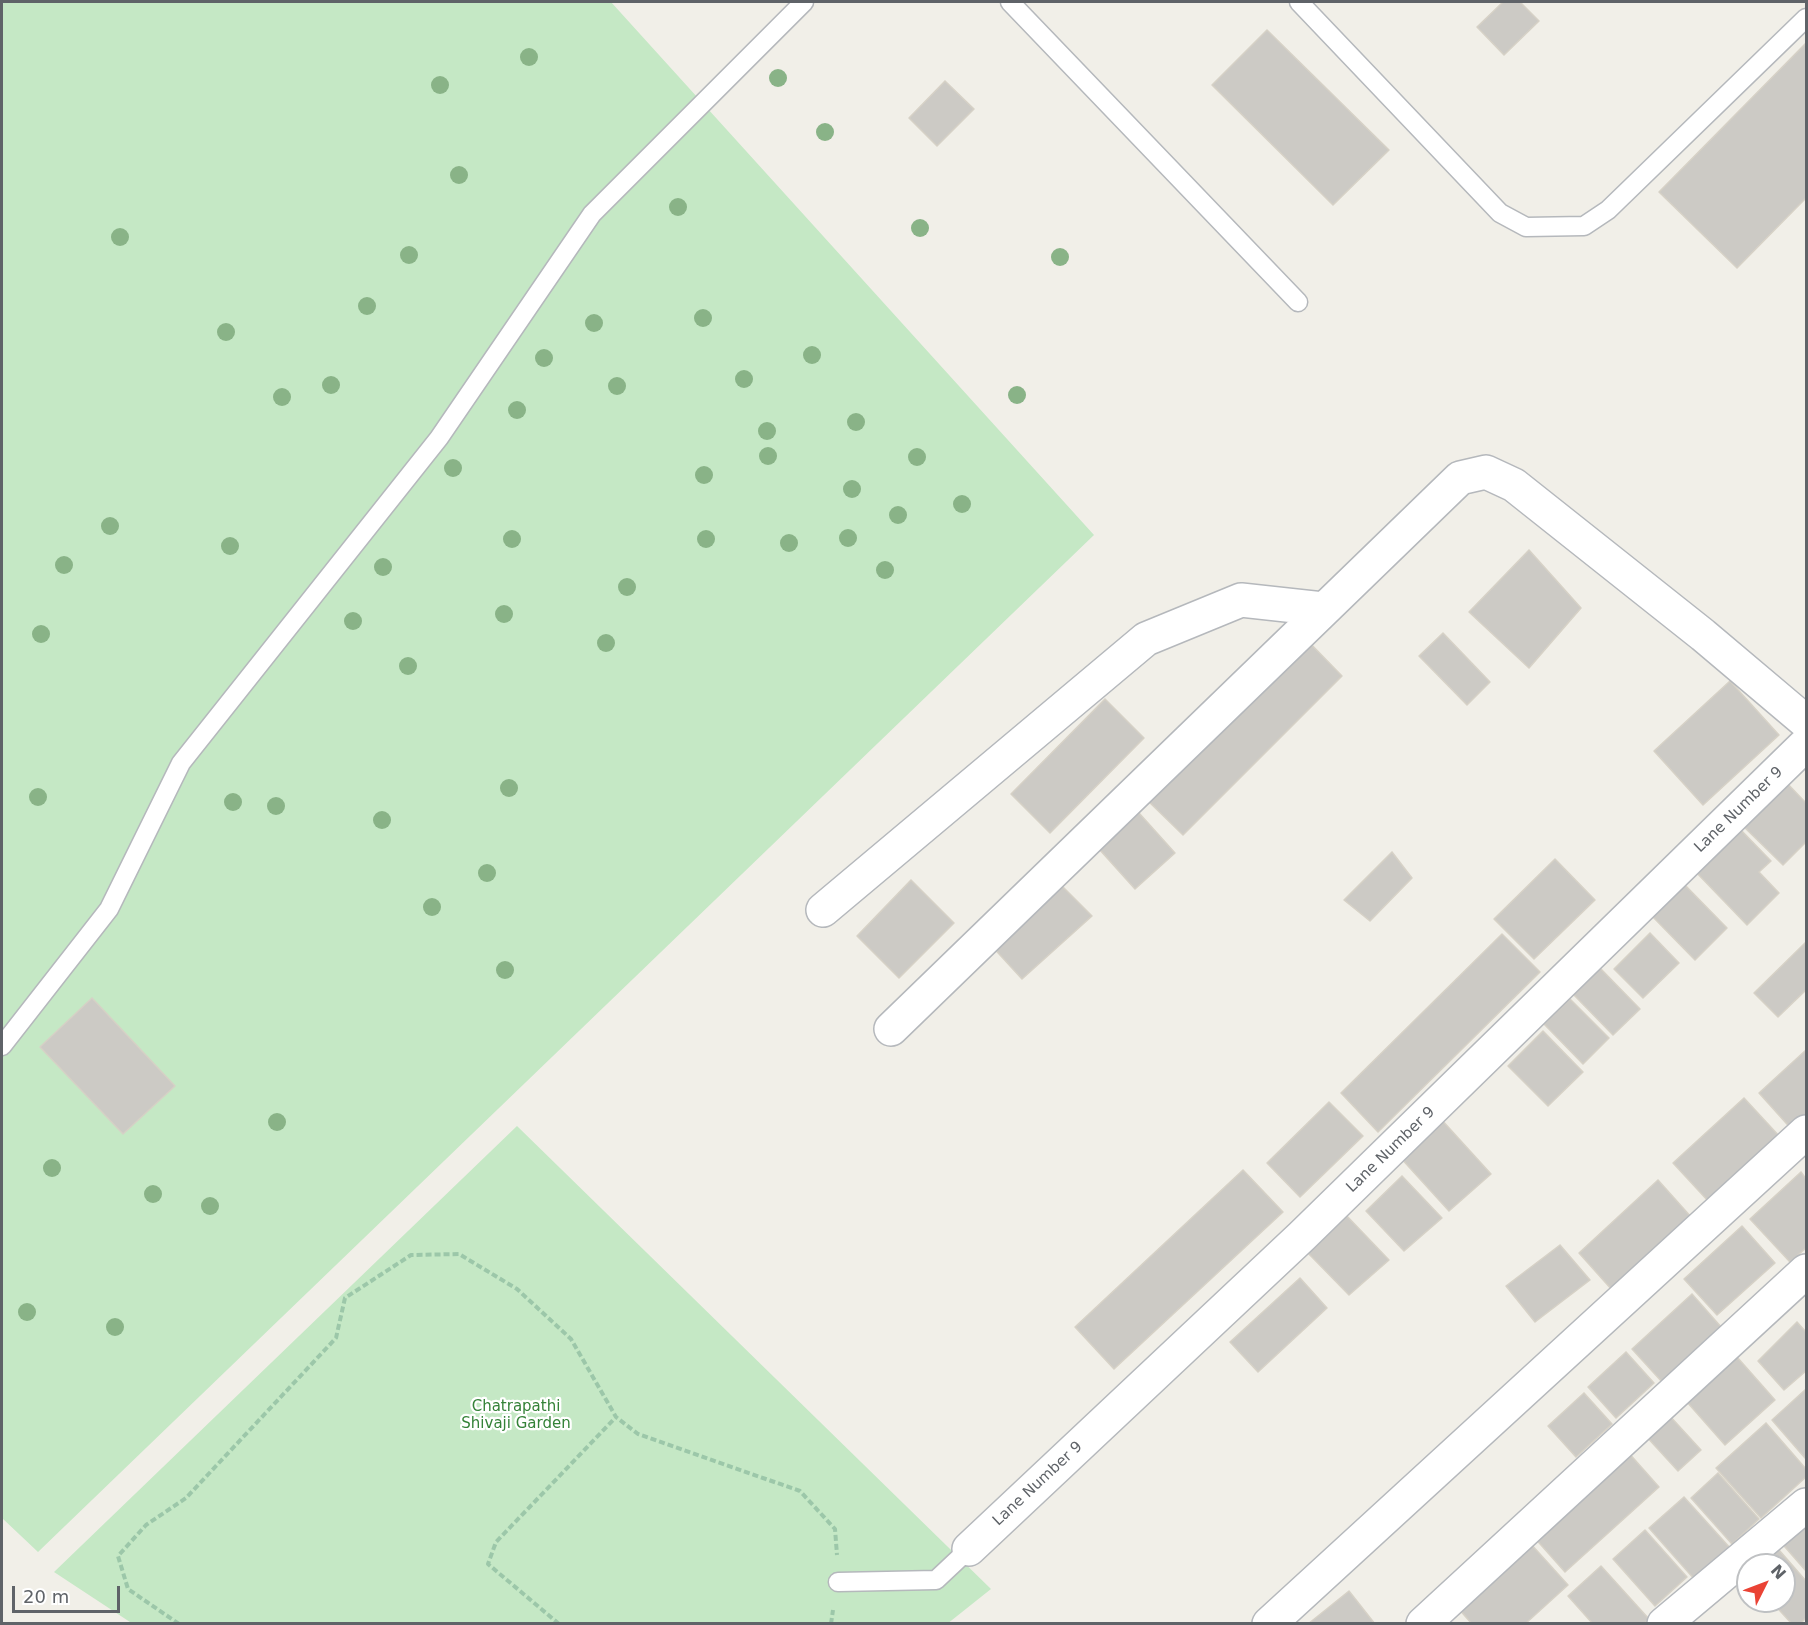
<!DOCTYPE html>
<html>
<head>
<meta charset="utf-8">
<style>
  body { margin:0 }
  #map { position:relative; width:1808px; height:1625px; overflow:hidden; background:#f1efe8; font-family:"DejaVu Sans",sans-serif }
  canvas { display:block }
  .frame { position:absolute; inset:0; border:3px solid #5f6368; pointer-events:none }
  .north { position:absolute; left:1736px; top:1553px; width:60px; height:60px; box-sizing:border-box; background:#fff; border:2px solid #bfc1c3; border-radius:50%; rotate:48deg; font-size:16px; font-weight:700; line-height:24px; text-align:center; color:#5f6368 }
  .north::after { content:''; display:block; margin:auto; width:21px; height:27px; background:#ea4335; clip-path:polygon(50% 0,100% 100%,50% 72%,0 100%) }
  .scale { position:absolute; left:12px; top:1586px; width:108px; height:27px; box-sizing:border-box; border:3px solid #5f6368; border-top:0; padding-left:8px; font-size:18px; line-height:21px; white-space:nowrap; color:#5f6368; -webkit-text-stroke:4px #fff; paint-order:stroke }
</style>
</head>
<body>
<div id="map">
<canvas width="1808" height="1625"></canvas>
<div class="frame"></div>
<div class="north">N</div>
<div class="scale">20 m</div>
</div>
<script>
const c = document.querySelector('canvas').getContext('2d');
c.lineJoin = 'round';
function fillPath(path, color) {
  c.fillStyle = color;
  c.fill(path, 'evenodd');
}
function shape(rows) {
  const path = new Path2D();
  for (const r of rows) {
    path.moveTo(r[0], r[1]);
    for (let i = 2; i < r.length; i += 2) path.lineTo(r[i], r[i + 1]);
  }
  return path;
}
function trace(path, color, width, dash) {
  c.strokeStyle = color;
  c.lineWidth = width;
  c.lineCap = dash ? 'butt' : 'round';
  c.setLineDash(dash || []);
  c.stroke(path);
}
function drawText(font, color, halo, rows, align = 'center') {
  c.font = font + ' "DejaVu Sans",sans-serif';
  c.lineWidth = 4.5;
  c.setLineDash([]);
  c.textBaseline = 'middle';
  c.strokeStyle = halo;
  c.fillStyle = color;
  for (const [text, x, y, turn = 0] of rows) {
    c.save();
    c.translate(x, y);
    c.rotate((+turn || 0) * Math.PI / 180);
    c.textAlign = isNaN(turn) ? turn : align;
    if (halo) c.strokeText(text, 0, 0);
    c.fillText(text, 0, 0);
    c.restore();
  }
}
fillPath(shape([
  [2,2,611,2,1094,535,38,1552,2,1518],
  [517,1126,991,1589,947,1624,133,1624,54,1572]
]), '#c5e8c5');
const building = shape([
  [1503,2,1520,2,1539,21,1504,55,1477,27,1503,2],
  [1267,30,1389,150,1333,205,1212,85,1267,30],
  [1806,43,1806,198,1737,268,1659,192,1806,43],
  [945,81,974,109,937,146,909,118,945,81],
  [1529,550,1581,608,1529,668,1469,612,1529,550],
  [1443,633,1490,682,1467,705,1419,656,1443,633],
  [1304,637,1342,676,1183,835,1144,797,1304,637],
  [1730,681,1779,735,1703,805,1654,751,1730,681],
  [1105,699,1144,738,1050,833,1011,794,1105,699],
  [1784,780,1806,803,1806,842,1783,865,1741,824,1784,780],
  [1139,813,1175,853,1135,889,1099,849,1139,813],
  [1737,826,1771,861,1759,872,1779,893,1747,925,1693,869,1737,826],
  [1392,852,1412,878,1370,921,1344,900,1392,852],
  [1555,859,1595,900,1534,959,1494,919,1555,859],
  [1055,879,1092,916,1022,979,989,943,1055,879],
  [911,880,954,923,899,978,857,936,911,880],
  [1682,882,1727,928,1695,960,1650,914,1682,882],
  [1650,933,1679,963,1643,998,1614,969,1650,933],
  [1502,934,1540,972,1378,1132,1341,1093,1502,934],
  [1806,942,1806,990,1778,1017,1754,993,1806,942],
  [1599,967,1640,1009,1613,1035,1572,993,1599,967],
  [92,998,175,1086,123,1134,40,1047,92,998],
  [1570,999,1609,1038,1583,1064,1544,1024,1570,999],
  [1543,1031,1583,1072,1548,1106,1508,1066,1543,1031],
  [1806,1050,1806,1122,1795,1133,1759,1093,1806,1050],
  [1744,1098,1781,1138,1710,1203,1673,1163,1744,1098],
  [1329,1102,1363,1136,1300,1197,1267,1163,1329,1102],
  [1440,1118,1491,1174,1449,1211,1399,1156,1440,1118],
  [1243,1170,1283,1212,1114,1369,1075,1327,1243,1170],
  [1801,1172,1806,1179,1806,1248,1790,1262,1750,1219,1801,1172],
  [1402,1176,1442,1218,1404,1251,1366,1211,1402,1176],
  [1658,1180,1692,1218,1613,1291,1579,1253,1658,1180],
  [1344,1213,1389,1260,1349,1295,1306,1251,1344,1213],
  [1742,1226,1775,1263,1717,1315,1684,1279,1742,1226],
  [1560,1245,1590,1280,1535,1322,1506,1286,1560,1245],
  [1300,1278,1327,1308,1258,1372,1230,1342,1300,1278],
  [1692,1294,1722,1328,1663,1383,1632,1349,1692,1294],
  [1797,1322,1806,1332,1806,1371,1784,1390,1758,1361,1797,1322],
  [1626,1352,1654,1383,1616,1418,1588,1387,1626,1352],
  [1737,1357,1775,1400,1725,1445,1687,1402,1737,1357],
  [1806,1389,1806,1456,1805,1458,1772,1420,1806,1389],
  [1584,1393,1612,1424,1576,1457,1548,1426,1584,1393],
  [1668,1414,1701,1450,1678,1471,1645,1435,1668,1414],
  [1766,1423,1806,1469,1806,1477,1761,1518,1716,1468,1766,1423],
  [1627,1451,1659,1487,1565,1572,1533,1536,1627,1451],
  [1718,1473,1759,1519,1732,1544,1691,1498,1718,1473],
  [1684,1497,1731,1549,1696,1581,1649,1528,1684,1497],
  [1806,1513,1806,1571,1778,1539,1806,1513],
  [1645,1530,1687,1577,1655,1606,1613,1559,1645,1530],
  [1530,1543,1568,1585,1525,1624,1472,1624,1458,1608,1530,1543],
  [1773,1543,1806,1581,1806,1618,1800,1624,1792,1624,1771,1601,1784,1601,1784,1565,1749,1565,1773,1543],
  [1601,1566,1649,1619,1644,1624,1593,1624,1568,1596,1601,1566],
  [1349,1591,1375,1624,1308,1624,1349,1591]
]);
fillPath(building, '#cccac5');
trace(building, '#d6d1c6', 1.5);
const service = shape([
  [1010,2,1298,302],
  [1299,2,1500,213,1526,227,1584,226,1608,210,1806,18],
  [2,1046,109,909,181,763,439,438,592,214,804,2],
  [838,1582,936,1580,969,1549]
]);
const minor = shape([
  [823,910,1146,639,1241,600,1323,609],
  [891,1029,1460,478,1486,472,1514,485,1703,635,1806,722],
  [969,1549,1302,1236,1806,744],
  [1269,1624,1806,1132],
  [1423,1624,1806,1271],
  [1664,1624,1806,1505]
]);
trace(service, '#b5b8bc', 21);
trace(minor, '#b5b8bc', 36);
trace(shape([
  [179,1624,128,1589,118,1556,146,1525,186,1498,336,1338,345,1298,411,1255,459,1254,517,1289,571,1339,616,1417,638,1434,800,1491,835,1529,837,1555],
  [559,1624,488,1564,496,1542,616,1417],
  [831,1624,833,1610]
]), '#9cc7a9', 4, [6, 3]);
trace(service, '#fff', 18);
trace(minor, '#fff', 33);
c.fillStyle = '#89b387';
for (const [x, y] of [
  [529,57],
  [778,78],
  [440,85],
  [825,132],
  [459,175],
  [678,207],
  [920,228],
  [120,237],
  [409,255],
  [1060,257],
  [367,306],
  [703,318],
  [594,323],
  [226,332],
  [812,355],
  [544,358],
  [744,379],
  [331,385],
  [617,386],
  [1017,395],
  [282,397],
  [517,410],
  [856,422],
  [767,431],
  [768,456],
  [917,457],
  [453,468],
  [704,475],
  [852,489],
  [962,504],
  [898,515],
  [110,526],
  [848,538],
  [512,539],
  [706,539],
  [789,543],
  [230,546],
  [64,565],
  [383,567],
  [885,570],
  [627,587],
  [504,614],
  [353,621],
  [41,634],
  [606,643],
  [408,666],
  [509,788],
  [38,797],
  [233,802],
  [276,806],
  [382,820],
  [487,873],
  [432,907],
  [505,970],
  [277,1122],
  [52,1168],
  [153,1194],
  [210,1206],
  [27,1312],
  [115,1327]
]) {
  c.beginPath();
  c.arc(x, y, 9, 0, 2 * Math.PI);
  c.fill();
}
drawText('15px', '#5f6368', '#fff', [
  ["Lane Number 9",1739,810,-44],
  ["Lane Number 9",1391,1150,-44],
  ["Lane Number 9",1038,1484,-43]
]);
drawText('15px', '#348238', '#fff', [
  ["Chatrapathi",516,1407],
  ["Shivaji Garden",516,1424]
]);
</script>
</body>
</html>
